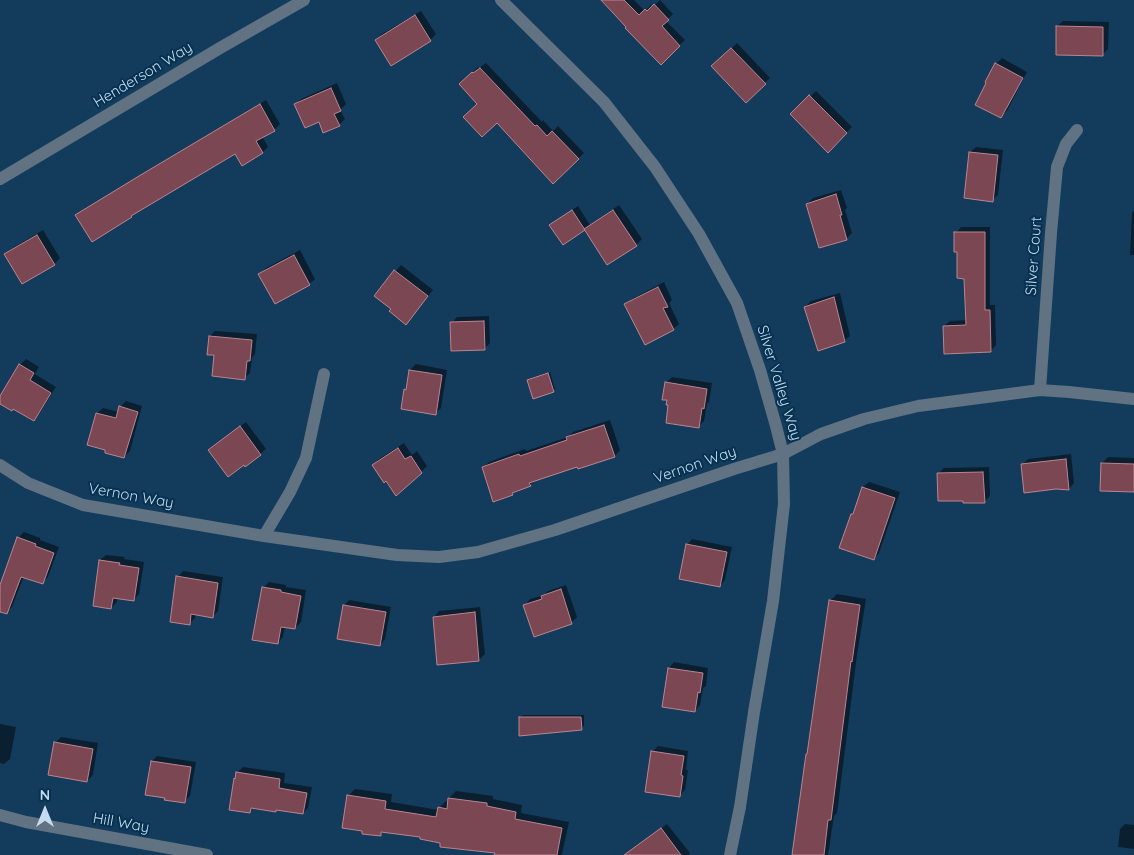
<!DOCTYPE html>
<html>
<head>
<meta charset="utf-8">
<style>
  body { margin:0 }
  #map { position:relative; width:1134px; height:855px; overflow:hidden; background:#133c5c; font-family:Quicksand,sans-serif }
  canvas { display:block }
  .north { position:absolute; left:20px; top:785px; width:50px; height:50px; -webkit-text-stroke:4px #063151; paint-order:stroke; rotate:0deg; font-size:14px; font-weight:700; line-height:20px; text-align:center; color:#c5dbef }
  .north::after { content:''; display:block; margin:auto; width:18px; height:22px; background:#c5dbef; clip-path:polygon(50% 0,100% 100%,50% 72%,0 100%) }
</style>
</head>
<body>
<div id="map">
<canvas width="1134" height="855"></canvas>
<div class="north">N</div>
</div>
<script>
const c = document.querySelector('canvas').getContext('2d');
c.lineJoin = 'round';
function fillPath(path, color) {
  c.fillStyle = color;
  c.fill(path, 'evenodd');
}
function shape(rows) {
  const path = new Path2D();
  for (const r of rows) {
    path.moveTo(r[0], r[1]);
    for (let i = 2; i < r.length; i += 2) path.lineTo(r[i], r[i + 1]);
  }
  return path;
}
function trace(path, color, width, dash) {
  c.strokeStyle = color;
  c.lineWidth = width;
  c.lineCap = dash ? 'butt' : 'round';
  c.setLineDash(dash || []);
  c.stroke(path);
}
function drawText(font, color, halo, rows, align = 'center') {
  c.font = font + ' Quicksand,sans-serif';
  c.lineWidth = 4;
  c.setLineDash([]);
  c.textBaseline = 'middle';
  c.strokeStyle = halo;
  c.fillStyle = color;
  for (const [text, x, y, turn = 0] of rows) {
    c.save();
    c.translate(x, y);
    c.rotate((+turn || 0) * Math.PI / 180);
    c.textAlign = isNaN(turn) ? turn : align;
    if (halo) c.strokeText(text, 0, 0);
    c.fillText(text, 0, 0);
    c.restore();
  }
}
fillPath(shape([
  [603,0,634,0,645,11,651,5,653,7,660,0,673,14,666,21,685,40,661,63],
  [421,11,436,34,430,40,376,40,382,34],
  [1063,21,1109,22,1108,49,1102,55,1057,26],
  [737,43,770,78,746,101,713,66],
  [1002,58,1027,72,1007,111,1001,117,996,64],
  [486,63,542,122,543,120,553,131,558,126,584,153,553,183,529,155,460,84,478,67,479,68],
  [337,83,346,104,340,110,345,119,339,125,319,120,295,105,301,99],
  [816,91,852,127,828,151,792,114],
  [266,100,280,124,274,130,262,136,268,147,263,152,236,152,136,211,131,216,92,240,77,215,83,210],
  [976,147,1003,150,998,195,992,200,970,152],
  [841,190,847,208,845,210,852,233,846,239,807,204,813,198],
  [619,205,642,239,636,245,608,263,585,228,584,229,551,225,557,220,578,206,590,225],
  [1134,211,1134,255,1130,255,1132,213],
  [961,227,990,227,990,305,995,305,996,345,991,351,944,326,950,321,967,320,965,277,956,233],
  [43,230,60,258,54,264,5,254,11,249],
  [300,250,315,279,309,284,260,274,266,268],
  [401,265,433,290,411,317,393,309,375,296],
  [664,282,672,300,669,303,679,324,673,329,626,305,632,299],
  [840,293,850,336,844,341,805,307,811,301],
  [489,316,490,343,485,348,452,323,457,317],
  [215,331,257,334,255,354,252,358,250,373,244,378,215,354,210,336],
  [26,359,39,367,35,374,56,387,39,414,34,420,13,408,0,402,0,399,20,365],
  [416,364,447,370,441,408,436,413,405,390,407,388,410,370],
  [550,372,555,389,553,391,529,380,531,378],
  [672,377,712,383,709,402,707,404,704,421,698,427,670,404,666,383],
  [126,401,142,406,130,451,124,457,107,449,97,413,103,408,119,412,120,407],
  [610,420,620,450,615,456,578,466,535,480,530,485,516,490,512,494,483,468,489,462,525,449,526,451,568,437,573,432],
  [246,422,266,449,260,454,244,464,209,450,215,445],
  [404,443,412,455,417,451,427,466,421,472,386,479,373,465,379,459],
  [1071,454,1074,483,1069,489,1022,465,1028,459],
  [1108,457,1134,458,1134,491,1102,463],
  [989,467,990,496,984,502,938,474,944,468],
  [869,482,900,492,879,553,874,559,852,514,856,510,863,487],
  [24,532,40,538,40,540,59,547,48,577,42,583,24,576,12,607,6,613,0,611,0,588,18,538],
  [692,539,732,547,725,580,720,586,687,545],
  [106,555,125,557,124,559,144,562,139,594,134,600,117,598,117,602,111,608,100,560],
  [183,571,223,577,218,611,213,616,196,614,195,618,189,624,178,577],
  [269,582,286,585,286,587,306,590,301,622,295,628,285,626,283,637,278,643,263,588],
  [566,585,577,617,572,622,535,635,525,605,530,599,544,595,548,591],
  [837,594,866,599,857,655,837,813,834,816,828,855,793,855,830,601],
  [349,600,391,607,385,639,380,645,344,606],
  [480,607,485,654,479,660,434,617,439,611],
  [674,662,708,668,706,686,703,688,700,705,695,711,663,706,669,668],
  [523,715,584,715,584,726,582,728,520,717],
  [0,724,16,727,10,759,4,764,0,763],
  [61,737,98,743,93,775,87,781,55,743],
  [658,746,688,751,686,770,688,770,685,790,679,796,652,752],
  [157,756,196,762,190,796,184,802,152,761],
  [243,767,285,773,284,783,312,787,308,808,303,813,254,807,249,812,235,779,237,777,238,772],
  [355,789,392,794,391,802,439,810,439,808,446,801,449,801,449,798,456,791,493,796,493,799,522,805,521,813,569,822,562,854,561,855,504,855,496,852,442,842,421,836,384,831,380,835,348,796],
  [667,824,690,853,688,855,639,855,634,849,640,843],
  [1125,824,1134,825,1134,849,1118,847,1120,829]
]), '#0007');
const building = shape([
  [601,0,624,0,639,15,645,9,647,11,654,4,669,20,662,26,680,46,661,65,625,28,626,27,601,0],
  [415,15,431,41,391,66,375,40,415,15],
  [1056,26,1103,27,1103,56,1056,55,1056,26],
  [731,48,766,84,746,103,711,66,731,48],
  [995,63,1023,78,1001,118,975,105,986,83,985,82,995,63],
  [480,68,535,126,537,125,547,136,552,131,579,159,553,184,497,123,482,137,463,117,477,104,459,84,472,72,473,73,480,68],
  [331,88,341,111,334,114,340,126,323,133,319,122,305,128,294,104,331,88],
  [809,95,847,133,828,153,790,114,809,95],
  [260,104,275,131,256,141,263,153,242,166,235,154,131,216,132,217,92,242,75,215,139,176,260,104],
  [969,152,998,155,993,202,964,198,969,152],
  [836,194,842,215,840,215,847,240,819,248,806,204,836,194],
  [572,210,585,230,563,245,549,225,572,210],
  [613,210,637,246,607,265,584,229,613,210],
  [954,232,985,232,985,310,990,310,991,352,944,354,943,326,966,325,964,279,957,278,957,252,954,252,954,232],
  [37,235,55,265,22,284,4,254,37,235],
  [294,255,310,285,275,304,258,274,294,255],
  [394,270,428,296,406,325,389,311,391,309,374,296,394,270],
  [658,287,668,307,663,308,674,330,645,345,624,304,658,287],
  [834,297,845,342,818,351,804,307,834,297],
  [484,321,485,350,451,351,450,322,484,321],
  [209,336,252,340,250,361,247,361,245,380,212,376,214,355,207,355,209,336],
  [19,364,34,373,30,380,51,393,34,421,13,409,12,411,0,404,0,396,19,364],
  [409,370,442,375,436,415,401,409,404,389,406,390,409,370],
  [548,373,554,392,533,399,527,380,548,373],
  [665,382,707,389,704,409,702,408,699,428,666,423,668,405,666,405,667,400,662,400,665,382],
  [119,406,138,412,124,458,105,453,105,450,87,445,96,413,116,418,119,406],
  [604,425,615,457,578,469,577,467,529,483,531,486,512,493,513,495,493,502,482,467,519,454,520,456,567,440,566,437,604,425],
  [240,426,261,455,245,467,244,465,228,477,208,450,240,426],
  [398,448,405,459,411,456,422,473,396,496,386,481,384,483,372,465,398,448],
  [1066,459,1069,490,1056,489,1024,493,1021,464,1066,459],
  [1101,463,1134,464,1134,492,1100,491,1101,463],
  [983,472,985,503,963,503,963,501,938,501,937,473,983,472],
  [862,487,895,498,874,560,839,548,851,514,853,514,862,487],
  [17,537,36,544,35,546,54,553,43,584,21,577,7,614,0,612,0,585,17,537],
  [686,544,727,552,720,587,679,579,686,544],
  [99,560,120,563,119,565,139,568,134,601,113,598,111,609,93,606,99,560],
  [176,576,218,583,213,618,191,614,190,625,170,622,176,576],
  [262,587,281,590,281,592,301,596,295,629,281,627,278,644,252,640,262,587],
  [561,589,572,624,534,637,523,605,542,599,541,596,561,589],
  [829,600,860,605,852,662,851,661,831,820,828,820,824,855,792,855,806,754,807,754,829,600],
  [343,605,386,612,380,646,337,639,343,605],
  [475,612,479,661,437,665,433,617,475,612],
  [668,668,703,673,700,693,698,692,695,712,662,707,668,668],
  [519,717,581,717,582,730,519,736,519,717],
  [54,742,93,749,87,782,48,775,54,742],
  [651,751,684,756,681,775,683,776,680,797,645,792,651,751],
  [151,761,191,767,185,803,164,800,165,798,145,795,151,761],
  [236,772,280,779,279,788,307,793,303,814,276,810,276,812,251,808,250,813,229,810,234,778,235,779,236,772],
  [347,795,386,801,385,809,436,817,438,807,447,809,448,798,487,803,487,806,516,812,515,819,562,828,557,855,494,855,495,853,440,847,440,843,420,839,420,837,381,832,381,836,362,834,362,831,342,828,347,795],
  [661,828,681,855,624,855,661,828]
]);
fillPath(building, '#7b4753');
trace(building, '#bd848f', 1);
trace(shape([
  [501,0,604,102,655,167,699,234,737,303,760,370,776,426,783,454,784,504,773,601,754,712,740,807,730,855],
  [0,179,220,48,304,0],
  [1040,390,1051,233,1057,167,1066,144,1077,130],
  [0,465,28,483,83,505,264,536,290,492,306,458,324,374],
  [264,536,397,555,439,557,478,552,555,530,734,469,783,454,821,434,864,419,918,406,1040,390,1069,392,1134,399],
  [0,815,26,822,207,855]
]), '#617383', 12);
drawText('15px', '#c5dbef', '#063151', [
  ["Henderson Way",143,75,-31],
  ["Silver Court",1034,256,-86],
  ["Silver Valley Way",779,383,73],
  ["Vernon Way",695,465,-19],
  ["Vernon Way",131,496,10],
  ["Hill Way",121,823,10]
]);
</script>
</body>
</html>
